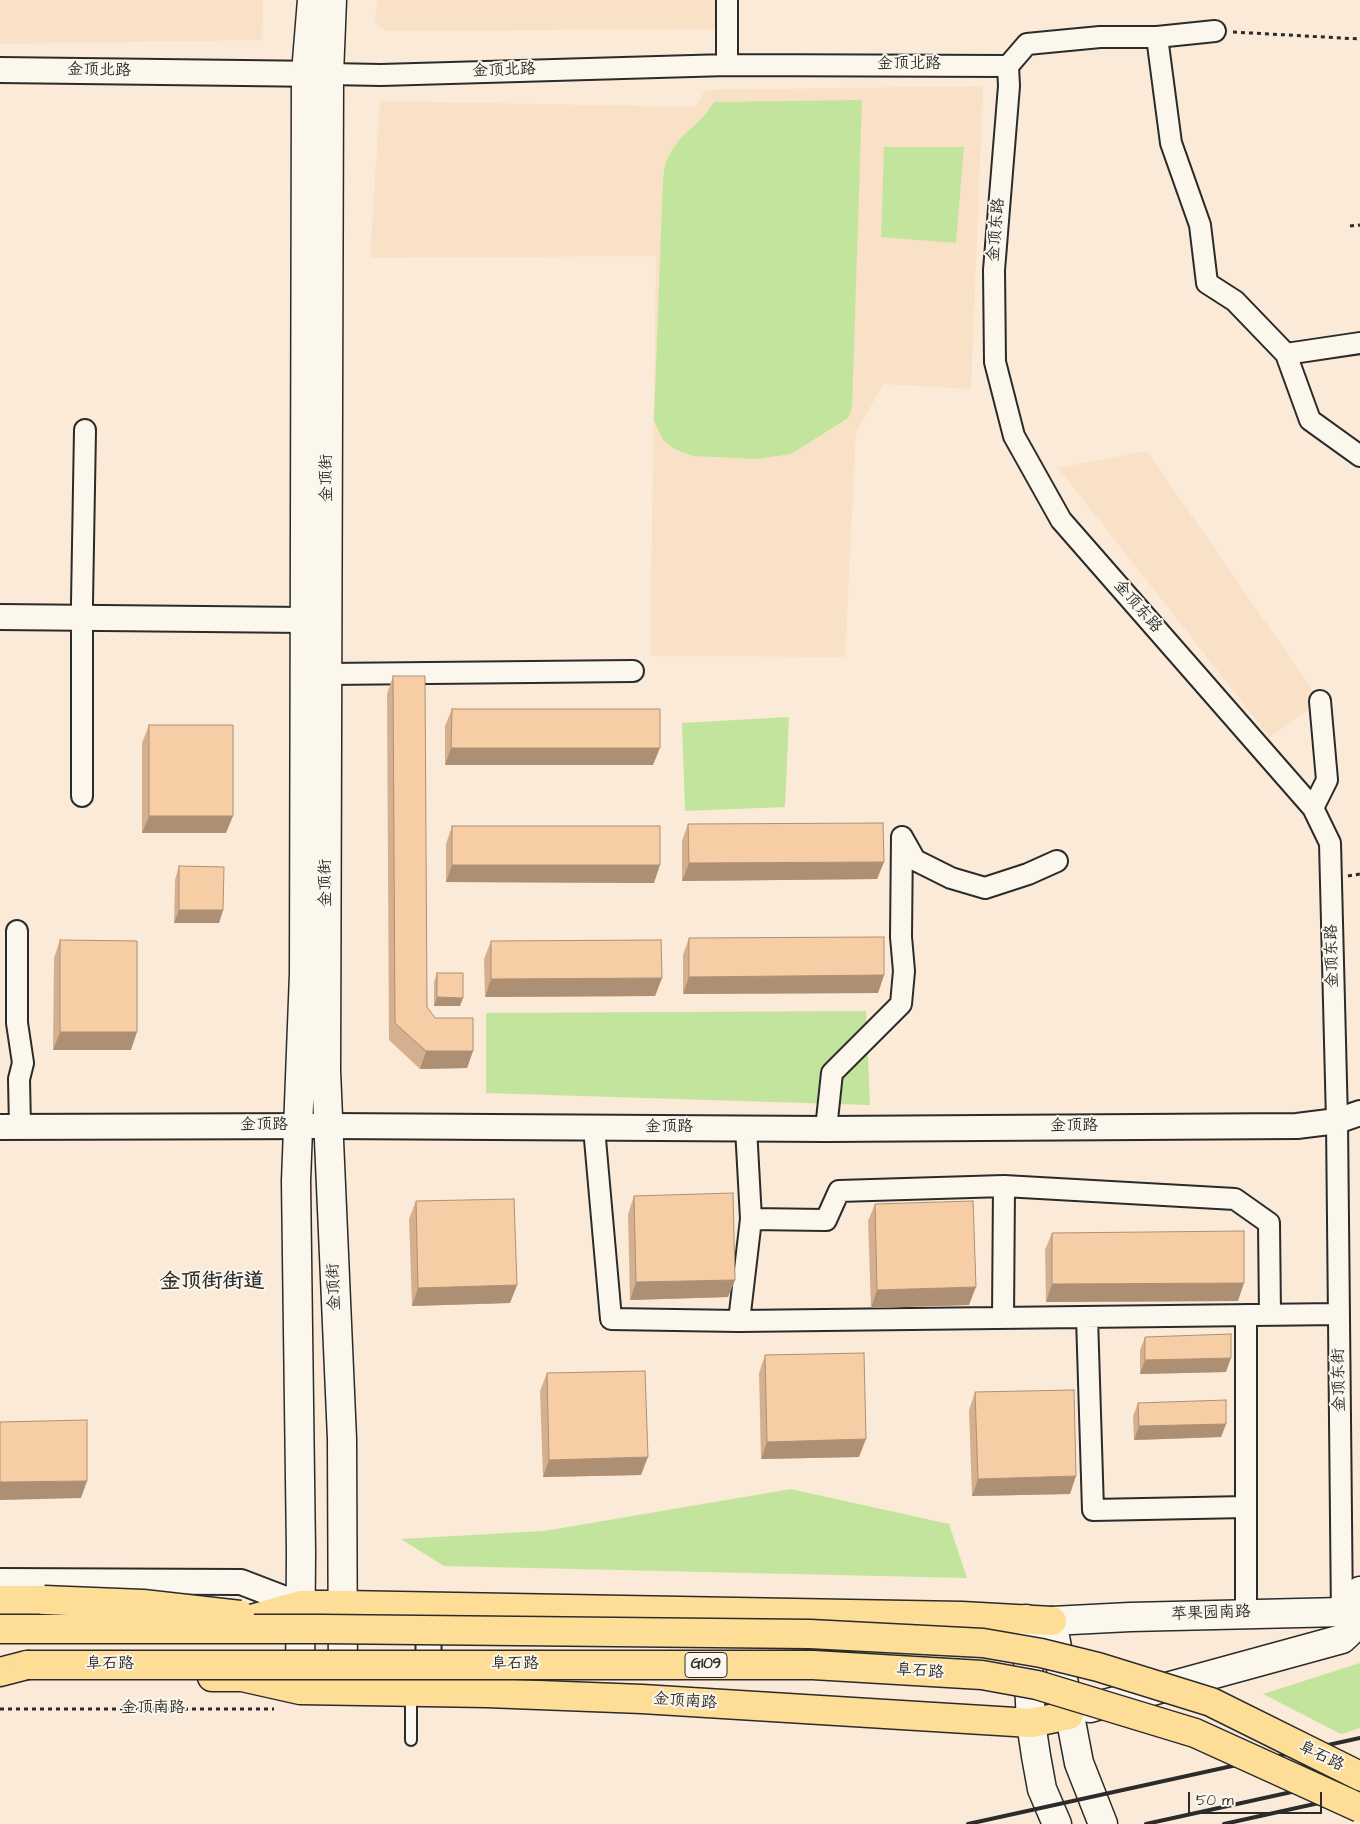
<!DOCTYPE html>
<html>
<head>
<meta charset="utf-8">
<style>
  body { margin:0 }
  #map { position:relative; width:1360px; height:1824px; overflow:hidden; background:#faead7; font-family:"Architects Daughter",sans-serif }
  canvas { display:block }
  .scale { position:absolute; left:1188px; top:1792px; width:134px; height:22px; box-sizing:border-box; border:2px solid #2b2b2b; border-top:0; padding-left:6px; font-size:15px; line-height:18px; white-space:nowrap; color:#2b2b2b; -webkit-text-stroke:4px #fbf7ec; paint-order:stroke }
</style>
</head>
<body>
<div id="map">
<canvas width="1360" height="1824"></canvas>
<div class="scale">50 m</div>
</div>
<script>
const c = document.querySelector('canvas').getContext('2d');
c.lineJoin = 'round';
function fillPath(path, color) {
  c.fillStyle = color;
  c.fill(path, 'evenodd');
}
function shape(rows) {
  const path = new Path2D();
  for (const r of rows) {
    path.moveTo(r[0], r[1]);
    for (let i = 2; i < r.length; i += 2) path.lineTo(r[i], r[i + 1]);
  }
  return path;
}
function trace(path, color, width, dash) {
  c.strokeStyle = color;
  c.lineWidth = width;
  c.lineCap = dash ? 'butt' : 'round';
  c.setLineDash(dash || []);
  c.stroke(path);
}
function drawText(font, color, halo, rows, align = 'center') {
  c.font = font + ' "Architects Daughter","LXGW WenKai TC",sans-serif';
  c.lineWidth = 4;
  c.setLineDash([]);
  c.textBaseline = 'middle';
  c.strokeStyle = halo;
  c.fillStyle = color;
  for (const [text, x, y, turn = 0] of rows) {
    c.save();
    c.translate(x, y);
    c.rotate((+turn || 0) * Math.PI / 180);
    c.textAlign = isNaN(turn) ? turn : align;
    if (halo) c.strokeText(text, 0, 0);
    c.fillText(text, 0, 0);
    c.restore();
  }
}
fillPath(shape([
  [0,0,263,0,262,40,0,44],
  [377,0,722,0,723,29,386,31,375,23],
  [983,86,971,389,883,384,856,433,845,657,650,656,656,256,370,258,380,101,696,107,705,90],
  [1147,451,1320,701,1270,737,1058,468]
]), '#f9e1c8');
fillPath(shape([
  [862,100,852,408,848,418,791,454,757,459,693,456,674,449,663,440,654,420,663,178,665,165,670,153,680,139,705,115,714,102],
  [884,147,964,147,956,243,881,237],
  [789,717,785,807,685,811,682,723],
  [866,1011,870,1105,486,1093,486,1013],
  [791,1489,949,1524,967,1578,444,1566,401,1539,544,1531],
  [1360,1663,1360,1728,1341,1734,1263,1694]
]), '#c3e49d');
const service = shape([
  [411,1693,411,1740]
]);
const minor = shape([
  [727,0,727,65],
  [1157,37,1171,143,1200,225,1207,283,1235,301,1286,354,1360,343],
  [1008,66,1009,86,994,270,995,362,1014,436,1061,520,1313,808,1330,843,1337,1121,1342,1617],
  [1008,66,1027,44,1100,37,1157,37,1215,31],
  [329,74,381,75,727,65,1008,66],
  [1286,354,1310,420,1360,456],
  [328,674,633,671],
  [82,796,82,602,85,430],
  [1313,808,1327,780,1320,701],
  [902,837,915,860,951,878,985,888,1028,874,1057,861],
  [17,931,17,1023,23,1063,19,1079,20,1127],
  [594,1128,611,1319,739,1321,1339,1314],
  [746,1128,751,1219,826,1220,839,1191,1004,1186],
  [826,1129,832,1073,901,1004,904,971,901,937,902,837],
  [1246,1315,1246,1613],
  [1087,1317,1093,1510,1246,1507],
  [1003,1318,1004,1186,1235,1199,1269,1223,1270,1315],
  [739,1321,751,1219]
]);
const tertiary = shape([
  [0,70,323,74],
  [0,617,306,620],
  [0,1127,329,1126,826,1129,1297,1126,1337,1121,1360,1113],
  [0,1581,241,1582,301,1605],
  [428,1684,429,1613]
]);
const secondary = shape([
  [332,0,329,74,326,1071,342,1439,343,1688],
  [1026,1619,1031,1723,1036,1756,1042,1789,1057,1824],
  [300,1688,301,1553,296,1181,304,974,306,73,312,0],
  [1090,1708,1342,1639,1360,1622],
  [1103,1824,1079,1763,1052,1621,1130,1617,1342,1612,1360,1591]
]);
const primary = shape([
  [229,1622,241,1622,301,1605,343,1605,962,1616,1052,1621],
  [212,1677,242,1677,300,1690,487,1693,642,1699,1031,1723,1069,1715]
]);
const trunk = shape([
  [0,1600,44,1600],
  [0,1672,27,1665]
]);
trace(service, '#2b2b2b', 14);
trace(minor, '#2b2b2b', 24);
trace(tertiary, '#2b2b2b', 28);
trace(secondary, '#2b2b2b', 31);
trace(primary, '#2b2b2b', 31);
trace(trunk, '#2b2b2b', 31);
trace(shape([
  [1233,32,1360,39],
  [1350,226,1360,225],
  [1348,876,1360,874],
  [0,1709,274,1709]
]), '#2b2b2b', 3, [4, 4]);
trace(service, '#fbf7ec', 10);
trace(minor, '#fbf7ec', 20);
trace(tertiary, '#fbf7ec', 24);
trace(secondary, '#fbf7ec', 28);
trace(primary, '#fedd96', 28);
trace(trunk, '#fedd96', 28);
trace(shape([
  [968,1824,1360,1738],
  [1146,1824,1360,1777],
  [1224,1824,1360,1794]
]), '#2b2b2b', 4);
const trunkBridge = shape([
  [44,1600,143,1604,240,1615],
  [0,1629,322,1629,810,1634,983,1643,1041,1653,1098,1667,1211,1702,1360,1776],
  [27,1665,813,1665,982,1675,1037,1685,1195,1733,1360,1808]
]);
trace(trunkBridge, '#2b2b2b', 31, []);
trace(trunkBridge, '#fedd96', 28);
fillPath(shape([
  [393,676,427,1007,435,1018,473,1051,467,1068,420,1069,389,1040,387,694],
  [452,709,653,765,445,765,445,726],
  [149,725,226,833,142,833,142,743],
  [688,824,884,862,877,879,682,881,682,841],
  [452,826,654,883,446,882,446,844],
  [179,866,223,910,219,923,174,923,175,880],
  [689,938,884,975,878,993,683,994,683,955],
  [60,940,131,1050,53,1050,54,958],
  [491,941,662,978,655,996,485,997,484,959],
  [437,973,460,1006,434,1006,434,982],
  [634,1196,735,1280,728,1297,630,1300,628,1214],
  [416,1201,517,1285,510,1303,412,1306,409,1219],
  [875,1204,969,1305,871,1308,868,1221],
  [1052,1233,1238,1301,1046,1302,1045,1250],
  [1145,1337,1226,1372,1140,1374,1140,1350],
  [765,1355,859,1457,761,1459,759,1373],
  [547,1373,641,1475,543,1477,540,1391],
  [975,1392,1070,1494,972,1496,969,1410],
  [1138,1403,1226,1424,1221,1437,1134,1440,1133,1416]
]), '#d4b08f');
fillPath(shape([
  [451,748,660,748,653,765,445,765],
  [149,816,233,816,226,833,142,833],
  [884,862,877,879,682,881,689,863],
  [452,865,660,865,654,883,446,882],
  [179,910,223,910,219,923,174,923],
  [884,975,878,993,683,994,689,977],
  [662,978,655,996,485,997,491,979],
  [437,997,463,998,460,1006,434,1006],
  [60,1032,137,1032,131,1050,53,1050],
  [426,1051,473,1051,467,1068,420,1069],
  [735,1280,728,1297,630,1300,636,1282],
  [1244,1283,1238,1301,1046,1302,1052,1284],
  [517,1285,510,1303,412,1306,418,1288],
  [976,1287,969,1305,871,1308,877,1290],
  [1231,1358,1226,1372,1140,1374,1145,1360],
  [1226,1424,1221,1437,1134,1440,1139,1426],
  [866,1439,859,1457,761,1459,767,1442],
  [648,1457,641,1475,543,1477,549,1460],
  [1076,1476,1070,1494,972,1496,978,1479],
  [87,1481,81,1498,0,1500,0,1482]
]), '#ad9074');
const building = shape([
  [393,676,425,676,427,1007,435,1018,473,1018,473,1051,426,1051,395,1023,393,676],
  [452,709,660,709,660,748,451,748,452,709],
  [149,725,233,725,233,816,149,816,149,725],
  [883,823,884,862,689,863,688,824,883,823],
  [452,826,660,826,660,865,452,865,452,826],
  [179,866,224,867,223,910,179,910,179,866],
  [884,937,884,975,689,977,689,938,884,937],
  [60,940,137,941,137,1032,60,1032,60,940],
  [661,940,662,978,491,979,491,941,661,940],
  [437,973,463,973,463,998,437,997,437,973],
  [733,1193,735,1280,636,1282,634,1196,733,1193],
  [514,1199,517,1285,418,1288,416,1201,514,1199],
  [973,1201,976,1287,877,1290,875,1204,973,1201],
  [1244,1231,1244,1283,1052,1284,1052,1233,1244,1231],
  [1231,1334,1231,1358,1145,1360,1145,1337,1231,1334],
  [864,1353,866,1439,767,1442,765,1355,864,1353],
  [645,1371,648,1457,549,1460,547,1373,645,1371],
  [1074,1390,1076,1476,978,1479,975,1392,1074,1390],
  [1226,1400,1226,1424,1139,1426,1138,1403,1226,1400],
  [87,1420,87,1481,0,1482,0,1422,87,1420]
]);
fillPath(building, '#f7cda6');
trace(building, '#ad9074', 1);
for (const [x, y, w] of [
  [706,1665,42]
]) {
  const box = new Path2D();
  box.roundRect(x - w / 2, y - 12.5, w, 25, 4);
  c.fillStyle = '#fbf7ec';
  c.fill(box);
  trace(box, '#2b2b2b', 1);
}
drawText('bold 15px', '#2b2b2b', null, [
  ["G109",706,1665]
]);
drawText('16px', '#2b2b2b', '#fbf7ec', [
  ["金顶北路",909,65],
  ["金顶北路",99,71,1],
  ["金顶北路",504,71,-2],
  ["金顶东路",997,230,-85],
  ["金顶街",328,478,-90],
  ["金顶东路",1137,607,49],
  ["金顶街",327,883,-90],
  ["金顶东路",1333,956,-91],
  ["金顶路",264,1126],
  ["金顶路",1074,1127],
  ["金顶路",669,1128],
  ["金顶街",335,1287,-92],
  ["金顶东街",1340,1380,-91],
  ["苹果园南路",1211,1614,-2],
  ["阜石路",110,1665],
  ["阜石路",515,1665],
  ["阜石路",920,1672,4],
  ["金顶南路",685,1702,4],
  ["金顶南路",153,1709],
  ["阜石路",1321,1757,26]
]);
drawText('bold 21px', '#2b2b2b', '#fbf7ec', [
  ["金顶街街道",212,1283]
]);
</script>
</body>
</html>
